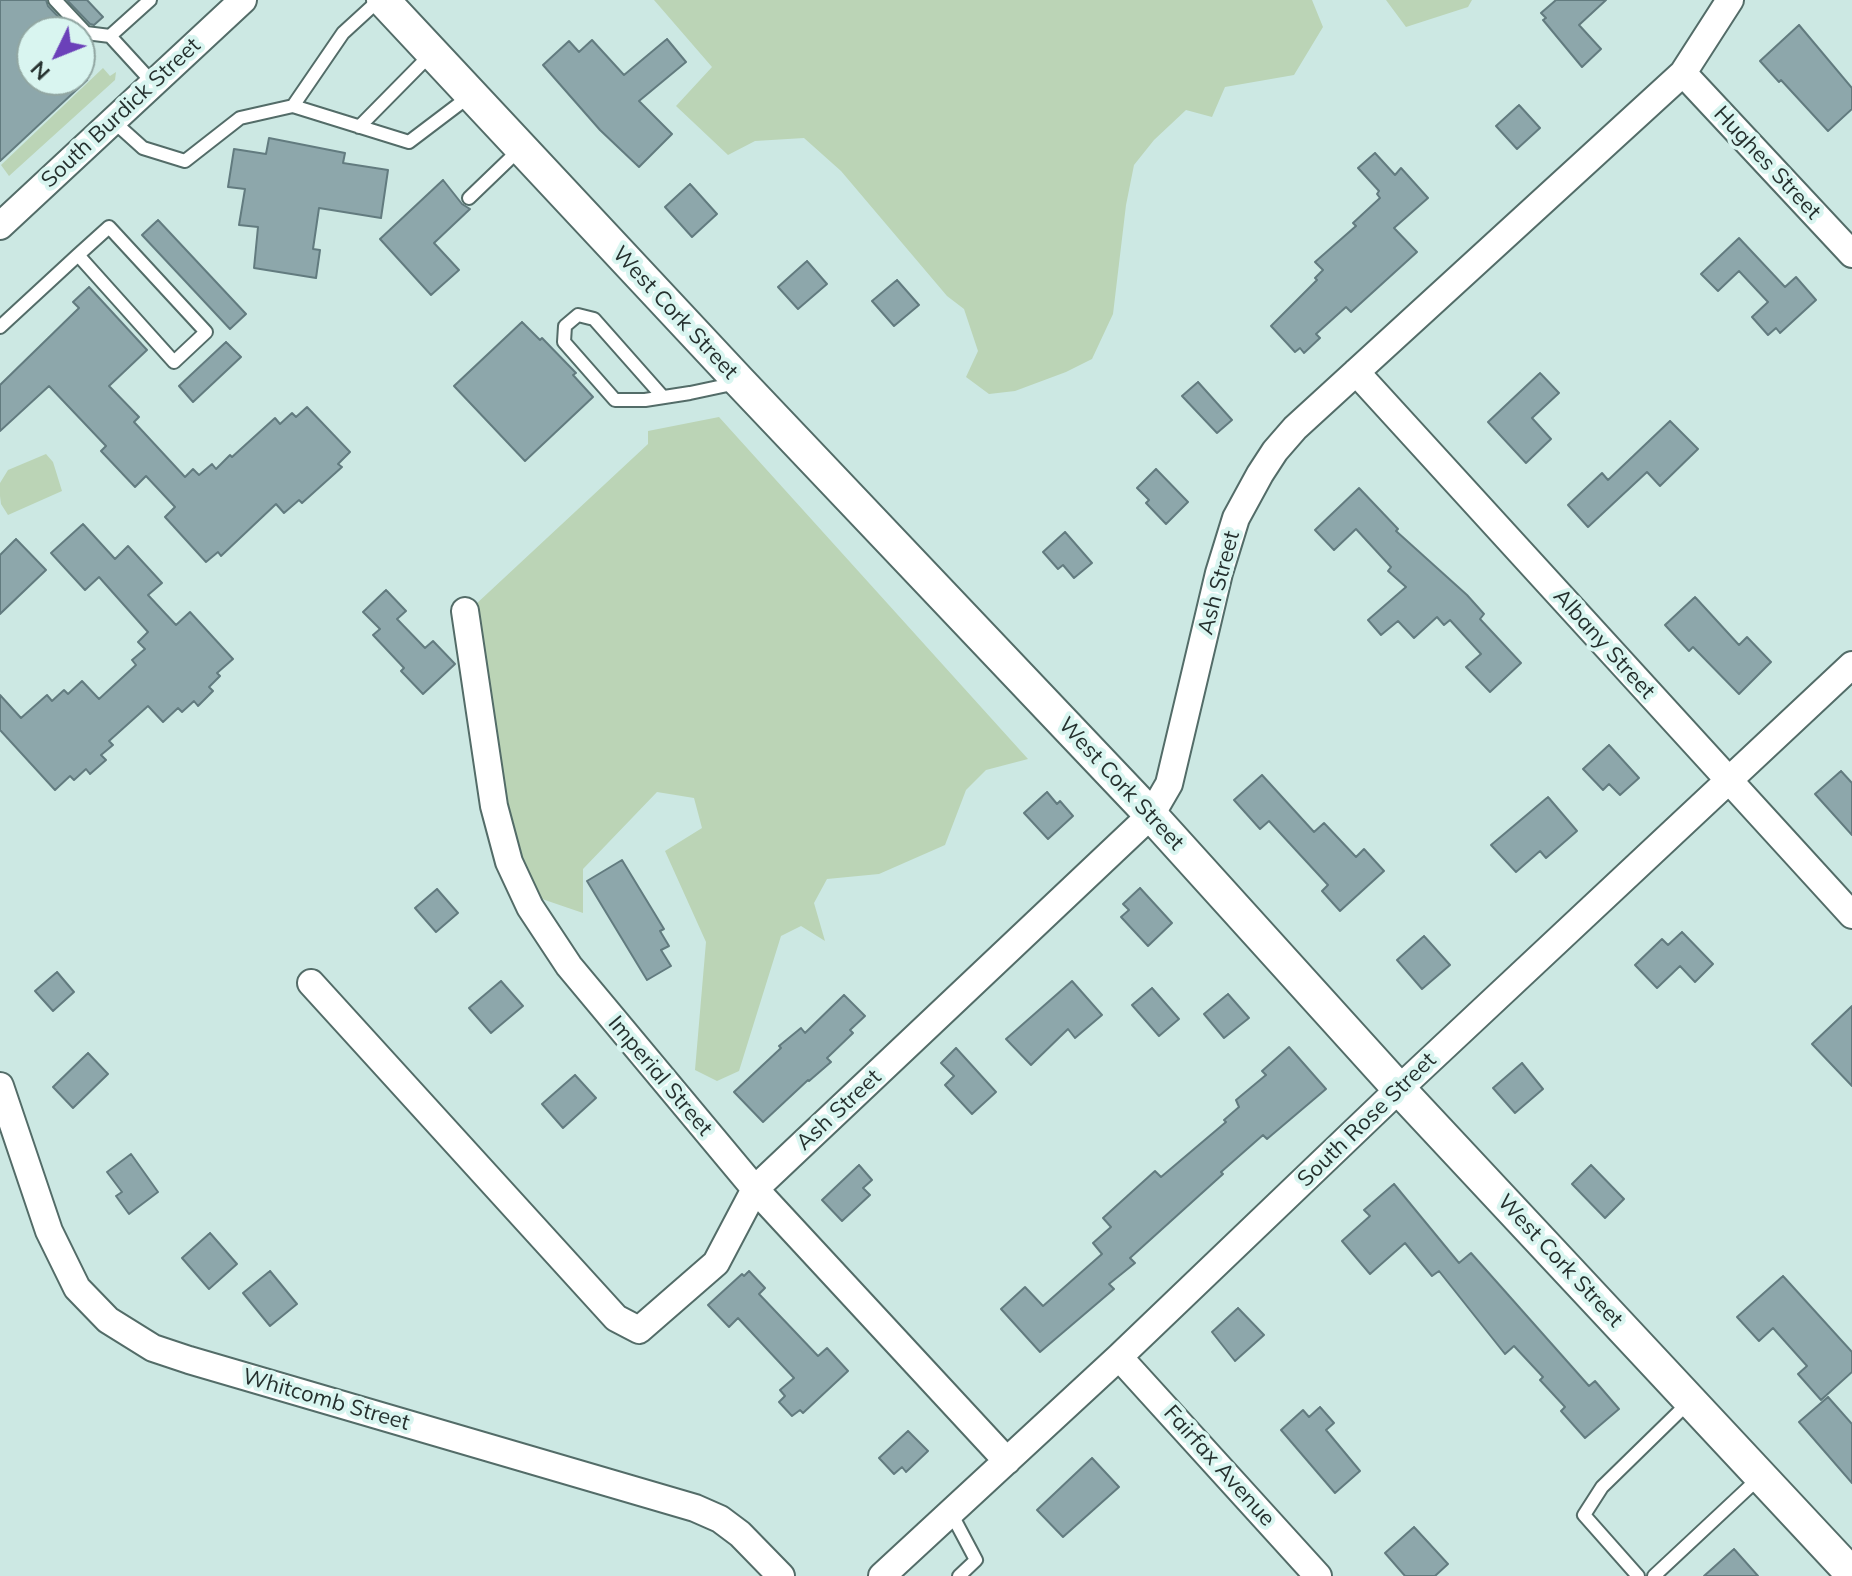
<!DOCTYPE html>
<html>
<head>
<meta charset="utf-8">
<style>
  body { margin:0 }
  #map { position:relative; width:1852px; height:1576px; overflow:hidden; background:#cce8e3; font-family:Mulish,sans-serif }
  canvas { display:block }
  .north { position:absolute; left:16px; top:16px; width:80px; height:80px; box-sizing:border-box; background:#d9f5f0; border:2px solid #91a6a2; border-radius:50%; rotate:227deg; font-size:22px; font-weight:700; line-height:32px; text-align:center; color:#25302e }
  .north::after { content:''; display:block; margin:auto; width:28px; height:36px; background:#6b41b9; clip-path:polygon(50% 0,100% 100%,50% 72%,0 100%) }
</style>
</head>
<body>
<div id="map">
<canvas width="1852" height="1576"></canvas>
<div class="north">N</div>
</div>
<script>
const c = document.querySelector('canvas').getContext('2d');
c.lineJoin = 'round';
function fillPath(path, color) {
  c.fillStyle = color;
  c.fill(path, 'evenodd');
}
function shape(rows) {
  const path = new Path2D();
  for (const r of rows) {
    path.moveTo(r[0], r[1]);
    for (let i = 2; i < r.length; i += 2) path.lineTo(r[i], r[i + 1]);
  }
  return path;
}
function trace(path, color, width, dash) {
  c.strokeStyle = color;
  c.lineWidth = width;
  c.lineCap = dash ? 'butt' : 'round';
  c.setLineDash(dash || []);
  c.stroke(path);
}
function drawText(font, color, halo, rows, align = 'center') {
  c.font = font + ' Mulish,sans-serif';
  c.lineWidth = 8;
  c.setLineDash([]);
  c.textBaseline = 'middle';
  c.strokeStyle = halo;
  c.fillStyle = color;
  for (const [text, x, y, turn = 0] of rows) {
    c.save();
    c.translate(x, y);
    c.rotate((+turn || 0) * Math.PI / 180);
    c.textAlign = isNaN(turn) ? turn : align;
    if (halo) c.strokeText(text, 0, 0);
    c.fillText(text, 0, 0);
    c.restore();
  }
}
fillPath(shape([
  [654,0,1312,0,1323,27,1294,75,1225,87,1212,117,1186,110,1154,140,1134,165,1126,205,1113,314,1092,359,1066,372,1015,391,989,394,966,377,978,351,964,309,947,296,841,171,804,138,755,141,728,155,676,106,712,67],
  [1386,0,1472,0,1468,7,1406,27],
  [103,68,110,76,116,72,115,80,9,176,1,165],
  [719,417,1028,759,986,770,966,790,945,845,879,874,827,879,814,903,825,941,801,926,781,936,739,1071,717,1081,695,1070,706,942,665,851,702,828,694,798,657,792,583,869,583,913,542,899,516,856,503,801,475,605,648,444,648,431],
  [46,454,53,462,62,491,8,515,1,504,0,496,0,483,8,470]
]), '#bbd4b6');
const building = shape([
  [0,0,46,0,48,6,73,32,32,32,32,80,87,80,0,161,0,0],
  [67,0,87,0,103,17,94,25,90,24,67,0],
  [1556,0,1606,0,1579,25,1601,49,1582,67,1543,20,1546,18,1541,13,1556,0],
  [1799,25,1852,88,1852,109,1828,131,1781,80,1779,82,1760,61,1799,25],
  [667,39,686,62,639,101,672,134,639,167,600,130,543,65,569,41,579,52,592,40,624,75,667,39],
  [1519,105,1540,128,1517,149,1496,126,1519,105],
  [269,138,345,153,343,163,388,170,381,218,319,208,313,249,320,250,316,278,254,268,258,227,239,225,245,189,228,187,234,149,266,154,269,138],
  [1375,153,1395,175,1401,168,1428,198,1394,228,1417,252,1351,312,1346,307,1316,334,1320,338,1304,353,1300,348,1295,352,1271,326,1317,280,1315,278,1323,270,1315,262,1356,226,1353,223,1380,198,1377,194,1379,191,1358,168,1375,153],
  [443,180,462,204,470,209,434,243,459,270,431,295,380,239,443,180],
  [690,184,717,214,692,237,665,207,690,184],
  [158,220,246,314,230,329,142,235,158,220],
  [1739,238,1785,287,1796,277,1816,300,1780,333,1776,328,1768,335,1752,317,1768,302,1739,271,1718,291,1701,274,1739,238],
  [807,261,827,284,798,309,778,287,807,261],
  [897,280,919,305,894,326,872,301,897,280],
  [89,287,147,350,109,386,139,417,134,422,185,477,193,469,199,475,212,464,216,469,230,455,232,457,275,418,280,424,292,413,296,417,307,407,350,452,338,464,342,467,302,503,299,500,284,513,276,504,221,556,218,552,206,562,165,517,175,507,146,476,135,487,101,451,106,446,49,386,0,431,0,385,79,308,73,302,89,287],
  [522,322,540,340,542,338,576,373,573,375,593,397,525,461,454,386,522,322],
  [226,342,241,357,193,402,179,386,226,342],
  [1540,373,1559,393,1532,418,1551,439,1526,463,1488,422,1540,373],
  [1198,382,1232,420,1217,433,1182,396,1198,382],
  [1670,421,1698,449,1660,486,1647,472,1588,527,1568,505,1602,473,1608,480,1670,421],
  [1156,469,1188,502,1166,524,1146,503,1149,500,1137,488,1156,469],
  [1359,488,1398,529,1396,531,1467,595,1484,614,1480,619,1521,663,1490,692,1466,667,1481,654,1450,620,1444,625,1437,617,1414,638,1398,621,1381,635,1368,620,1406,587,1388,571,1391,567,1356,529,1334,550,1315,530,1359,488],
  [83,524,115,559,128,546,162,583,148,595,176,625,190,612,233,659,217,673,220,676,209,687,213,691,198,706,194,701,182,712,178,708,163,722,148,706,109,741,113,745,101,755,106,760,90,774,86,769,74,780,70,776,55,790,0,730,0,695,21,718,47,695,52,701,64,690,68,694,82,681,99,699,136,665,132,660,145,649,138,642,148,632,99,577,85,590,51,553,83,524],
  [1065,532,1092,563,1074,578,1063,565,1058,569,1043,552,1065,532],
  [16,539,46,570,0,614,0,555,16,539],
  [386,590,406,611,397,619,425,648,433,641,455,664,423,694,401,671,404,668,373,635,380,629,363,612,386,590],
  [1695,597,1739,645,1747,637,1771,662,1739,694,1693,647,1689,651,1665,625,1695,597],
  [1609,745,1639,778,1620,795,1609,784,1603,790,1583,769,1609,745],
  [1841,771,1852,783,1852,835,1815,794,1841,771],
  [1262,775,1314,832,1324,823,1356,857,1364,849,1384,871,1340,911,1322,891,1328,885,1269,821,1260,829,1234,800,1262,775],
  [1047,792,1057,804,1060,801,1073,816,1048,839,1024,813,1047,792],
  [1548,797,1577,831,1546,858,1540,851,1516,872,1491,845,1548,797],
  [622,860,664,929,660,931,669,946,661,950,671,966,647,980,587,881,622,860],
  [1140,888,1172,923,1148,946,1121,917,1129,910,1123,904,1140,888],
  [437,889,458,913,436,932,415,908,437,889],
  [1682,932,1713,964,1695,982,1680,966,1657,988,1635,965,1662,939,1668,945,1682,932],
  [1424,936,1450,965,1422,989,1397,960,1424,936],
  [57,972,74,992,53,1011,35,991,57,972],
  [501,981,523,1006,491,1033,469,1008,501,981],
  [1072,981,1102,1015,1075,1038,1068,1029,1031,1065,1006,1039,1072,981],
  [1152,988,1179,1019,1159,1036,1132,1005,1152,988],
  [1228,994,1249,1018,1224,1038,1204,1014,1228,994],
  [844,995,865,1016,850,1030,853,1033,827,1058,831,1062,809,1081,808,1080,763,1122,734,1092,781,1048,779,1046,801,1028,805,1033,844,995],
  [1852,1006,1852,1086,1812,1044,1852,1006],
  [1289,1047,1326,1089,1267,1139,1263,1135,1221,1172,1223,1174,1130,1258,1135,1263,1109,1284,1114,1289,1040,1352,1001,1309,1025,1287,1043,1306,1102,1254,1093,1243,1111,1227,1103,1218,1155,1171,1161,1177,1226,1122,1224,1120,1239,1107,1236,1100,1266,1075,1262,1071,1289,1047],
  [956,1048,996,1092,972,1114,945,1085,954,1076,941,1063,956,1048],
  [88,1053,108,1074,73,1108,53,1087,88,1053],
  [1522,1063,1543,1089,1515,1113,1493,1088,1522,1063],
  [575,1075,596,1098,563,1128,542,1104,575,1075],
  [131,1154,158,1192,129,1214,116,1196,122,1192,107,1172,131,1154],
  [859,1165,872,1180,863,1188,870,1195,842,1221,822,1200,859,1165],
  [1591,1165,1624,1199,1605,1218,1572,1184,1591,1165],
  [1394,1184,1459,1263,1471,1253,1589,1386,1595,1381,1619,1409,1585,1438,1561,1411,1565,1407,1540,1380,1543,1377,1514,1346,1505,1354,1439,1271,1432,1276,1405,1243,1370,1274,1342,1241,1370,1216,1364,1210,1394,1184],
  [210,1233,237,1264,209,1289,182,1258,210,1233],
  [270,1271,297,1304,270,1326,243,1293,270,1271],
  [749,1271,765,1288,759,1294,818,1356,827,1348,848,1371,803,1413,800,1410,792,1416,779,1402,785,1396,780,1390,794,1378,738,1318,729,1327,708,1305,742,1274,744,1276,749,1271],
  [1783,1276,1852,1352,1852,1372,1821,1400,1798,1374,1807,1366,1773,1328,1759,1341,1737,1317,1783,1276],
  [1238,1308,1264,1335,1235,1361,1212,1332,1238,1308],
  [1828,1397,1852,1424,1852,1483,1799,1422,1828,1397],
  [1320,1407,1334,1423,1326,1430,1360,1471,1335,1493,1281,1430,1303,1410,1309,1417,1320,1407],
  [908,1431,928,1451,906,1472,902,1467,894,1474,879,1458,908,1431],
  [1092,1458,1119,1487,1063,1537,1037,1510,1092,1458],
  [1414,1527,1448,1564,1435,1576,1405,1576,1385,1553,1414,1527],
  [1734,1549,1758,1576,1704,1576,1734,1549]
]);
fillPath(building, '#8da7ab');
trace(building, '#627b7f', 2);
const service = shape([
  [55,0,86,33,110,36],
  [150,0,110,36,153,83],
  [293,106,343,33,379,0],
  [113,121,143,148,185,161,240,118,293,106,409,142,471,95],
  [359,127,432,53],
  [469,198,521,148],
  [0,327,78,255,109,227,206,332,174,362,78,255],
  [663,397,594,319,578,315,565,326,564,342,615,400,645,400,690,393,737,383],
  [951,1513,976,1560,959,1576],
  [1638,1576,1584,1515,1602,1487,1688,1403],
  [1654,1576,1760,1477]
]);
const minor = shape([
  [1683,73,1852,254],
  [0,226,243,0],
  [1356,372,1852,915],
  [465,611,494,806,509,862,530,907,569,966,755,1189,1007,1461],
  [311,983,616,1318,639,1330,716,1263,755,1189,1151,815,1169,784,1219,573,1236,518,1260,474,1275,451,1295,428,1683,73,1730,0],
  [0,1086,49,1231,77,1288,108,1320,153,1348,189,1360,695,1508,720,1519,740,1534,781,1576],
  [1119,1357,1318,1576],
  [882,1576,1119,1357,1399,1089,1852,665]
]);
const tertiary = shape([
  [383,0,740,382,1151,815,1399,1089,1852,1574]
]);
trace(service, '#536c68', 16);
trace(minor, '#536c68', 30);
trace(tertiary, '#536c68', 36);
trace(service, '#fff', 12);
trace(minor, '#fff', 26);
trace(tertiary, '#fff', 32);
drawText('22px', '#25302e', '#d9f5f0', [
  ["South Burdick Street",121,113,-43],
  ["Hughes Street",1767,163,47],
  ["West Cork Street",675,313,47],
  ["Ash Street",1219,583,-75],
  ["Albany Street",1604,644,48],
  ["West Cork Street",1121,784,47],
  ["Imperial Street",660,1076,50],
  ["Ash Street",839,1110,-43],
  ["South Rose Street",1367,1120,-44],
  ["West Cork Street",1560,1261,47],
  ["Whitcomb Street",326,1400,16],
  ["Fairfax Avenue",1219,1466,48]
]);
</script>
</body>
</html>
